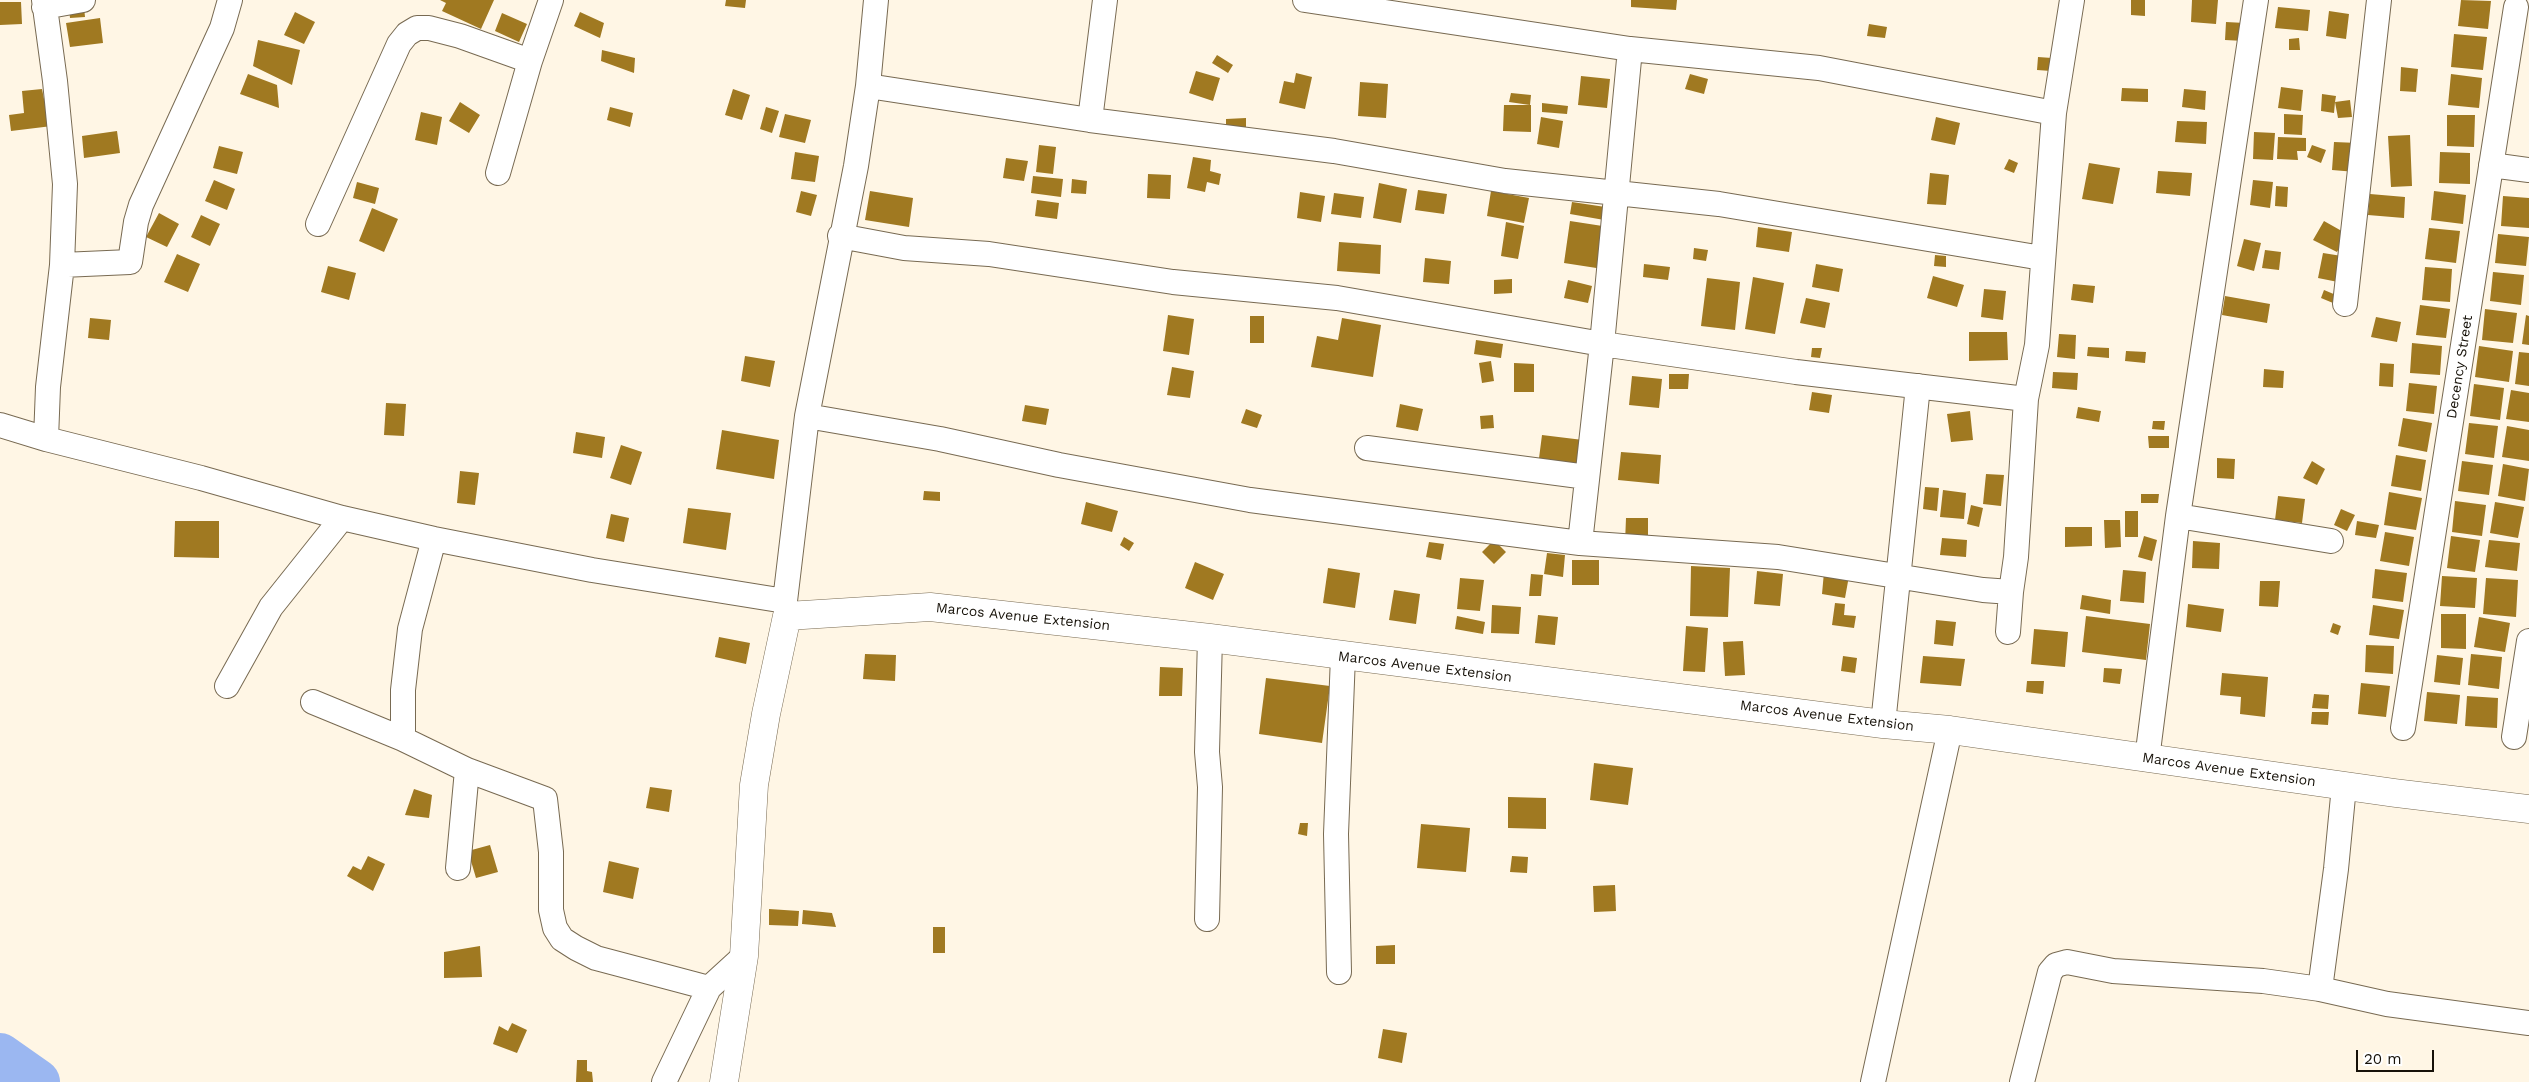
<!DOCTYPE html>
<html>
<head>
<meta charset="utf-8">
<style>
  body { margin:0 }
  #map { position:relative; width:2529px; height:1082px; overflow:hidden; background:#fff6e5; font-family:"Work Sans",sans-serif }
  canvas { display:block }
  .scale { position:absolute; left:2356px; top:1050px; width:78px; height:22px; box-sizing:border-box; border:2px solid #161108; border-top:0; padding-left:6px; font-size:15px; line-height:18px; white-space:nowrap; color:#161108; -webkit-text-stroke:4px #fff; paint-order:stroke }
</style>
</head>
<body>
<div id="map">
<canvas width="2529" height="1082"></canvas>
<div class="scale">20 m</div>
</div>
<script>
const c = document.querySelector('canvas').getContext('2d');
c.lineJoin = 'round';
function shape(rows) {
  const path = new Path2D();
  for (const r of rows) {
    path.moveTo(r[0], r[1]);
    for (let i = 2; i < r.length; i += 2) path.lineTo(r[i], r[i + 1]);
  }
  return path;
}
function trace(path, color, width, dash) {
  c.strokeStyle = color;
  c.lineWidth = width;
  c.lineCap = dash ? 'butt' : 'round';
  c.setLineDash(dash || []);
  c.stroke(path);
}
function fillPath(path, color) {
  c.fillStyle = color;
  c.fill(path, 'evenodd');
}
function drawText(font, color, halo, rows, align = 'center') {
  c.font = font + ' "Work Sans",sans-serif';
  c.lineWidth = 4;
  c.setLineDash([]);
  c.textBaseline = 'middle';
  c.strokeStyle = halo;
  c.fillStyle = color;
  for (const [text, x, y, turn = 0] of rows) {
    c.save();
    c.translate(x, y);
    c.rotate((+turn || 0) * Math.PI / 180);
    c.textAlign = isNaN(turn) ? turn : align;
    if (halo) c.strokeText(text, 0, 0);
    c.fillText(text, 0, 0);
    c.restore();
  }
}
trace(shape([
  [0,1056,37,1082]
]), '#9bb7f1', 46);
fillPath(shape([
  [440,0,494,0,481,29,442,11,446,3],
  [726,0,746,0,745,8,725,6],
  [1631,0,1677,0,1676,10,1631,7],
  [2131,0,2145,0,2145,16,2131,15],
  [2192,0,2218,0,2216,24,2191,22],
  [2461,0,2491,1,2488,29,2458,26],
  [0,2,21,2,22,24,0,25],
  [84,7,85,17,70,18,69,9],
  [2278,7,2310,10,2308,31,2275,28],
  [2329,11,2349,14,2346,39,2326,36],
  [295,12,315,22,304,44,284,35],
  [580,12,604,23,600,38,574,26],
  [502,13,527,24,519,42,495,31],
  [100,18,103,43,70,47,66,23],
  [2226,22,2245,23,2244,41,2225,40],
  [1869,24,1887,27,1885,38,1867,36],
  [2454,34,2487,37,2483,70,2451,67],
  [2299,38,2300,50,2289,50,2289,39],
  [258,40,300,50,292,85,253,66],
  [602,50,635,58,634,73,601,61],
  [1217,55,1233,65,1228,73,1212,63],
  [2038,57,2052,58,2051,71,2037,70],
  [2401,67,2418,69,2416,92,2400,91],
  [1196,71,1220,78,1213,101,1189,93],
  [1296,73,1312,77,1305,109,1279,103,1284,81,1294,83],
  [248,74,277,85,279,108,240,94],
  [1690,74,1708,79,1704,94,1685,89],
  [2451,74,2482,78,2479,108,2448,105],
  [1581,76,1610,79,1607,108,1578,105],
  [1360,82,1388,84,1386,118,1358,116],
  [2281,87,2303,90,2301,111,2278,108],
  [2122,88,2148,89,2148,102,2121,101],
  [42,89,44,99,49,99,52,126,11,131,9,115,24,113,22,91],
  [733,89,750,95,742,120,725,115],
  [2184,89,2206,91,2205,110,2182,107],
  [1511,93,1531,95,1530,105,1509,102],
  [2322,94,2336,96,2335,102,2350,100,2352,117,2338,118,2335,102,2334,113,2321,111],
  [460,102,480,115,469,133,449,121],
  [1542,103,1568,106,1567,114,1542,112],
  [1504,105,1531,105,1531,132,1503,131],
  [610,107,633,113,630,127,607,120],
  [766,107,779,111,772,133,760,129],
  [421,112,442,117,437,145,415,140],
  [785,114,811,120,805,143,779,137],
  [2284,114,2303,115,2302,135,2284,134],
  [2447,115,2475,115,2474,147,2447,146],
  [1541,117,1563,121,1559,148,1537,144],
  [1936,117,1960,123,1955,145,1931,140],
  [1246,118,1246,129,1226,129,1226,119],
  [2177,121,2207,122,2206,144,2175,142],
  [117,131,120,153,84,158,82,136],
  [2254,132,2275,133,2273,160,2253,159],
  [2410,135,2412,186,2391,187,2388,136],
  [2278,137,2306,138,2306,151,2297,151,2298,160,2277,159],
  [2334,142,2358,143,2356,172,2332,170],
  [1039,145,1056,147,1053,174,1036,172],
  [2312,145,2326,150,2321,163,2307,157],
  [219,146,243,152,237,174,213,168],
  [795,152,819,156,815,182,791,179],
  [2440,152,2470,153,2470,184,2439,183],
  [1193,157,1211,160,1210,171,1221,174,1219,185,1207,182,1205,192,1187,188],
  [1006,158,1028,161,1024,181,1003,178],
  [2009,159,2018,163,2014,173,2004,169],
  [2089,163,2120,168,2113,204,2082,199],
  [2158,171,2192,173,2190,196,2156,193],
  [1930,173,1949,175,1946,205,1927,204],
  [1148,174,1171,175,1170,199,1147,198],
  [1033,176,1063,179,1061,197,1031,193],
  [1072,179,1087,181,1086,194,1071,193],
  [214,180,235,189,227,210,205,201],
  [2253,180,2273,182,2270,208,2250,205],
  [357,182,379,188,375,204,353,198],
  [1379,183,1407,189,1401,223,1373,218],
  [2276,186,2288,187,2287,207,2275,206],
  [1418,190,1447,194,1444,214,1415,210],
  [801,191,817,195,811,216,796,212],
  [870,191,913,198,909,227,865,220],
  [1491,191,1529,198,1524,223,1487,216],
  [2434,191,2466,195,2463,224,2431,220],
  [1300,192,1325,196,1321,222,1297,218],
  [1334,193,1364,197,1361,218,1331,214],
  [2370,194,2405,197,2404,218,2368,215],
  [2503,196,2529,198,2529,228,2501,226],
  [1037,200,1059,203,1057,219,1035,216],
  [1572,202,1612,208,1610,221,1570,214],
  [372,208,398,219,384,252,359,241],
  [159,213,179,224,167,247,146,237],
  [201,215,220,224,210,246,191,237],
  [1570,221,1609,227,1603,269,1564,263],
  [2324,221,2347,234,2337,252,2313,240],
  [1506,222,1524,226,1518,259,1501,256],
  [1758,227,1792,232,1789,252,1756,247],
  [2429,228,2460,231,2456,263,2425,259],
  [2498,234,2529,237,2526,266,2495,263],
  [2244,239,2261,243,2254,271,2237,266],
  [1339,242,1381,245,1380,274,1337,271],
  [1694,248,1708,250,1706,261,1693,259],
  [2265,250,2281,252,2279,270,2262,268],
  [2323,253,2348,257,2343,283,2318,278],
  [177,254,200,264,188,292,164,282],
  [1935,255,1946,256,1946,267,1934,266],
  [1425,258,1451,261,1449,284,1423,282],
  [1644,264,1670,267,1668,280,1643,277],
  [1816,264,1843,269,1839,292,1812,287],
  [328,266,356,273,349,300,321,292],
  [2425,267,2452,269,2450,302,2422,300],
  [2493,272,2524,275,2521,305,2490,301],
  [1933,276,1964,285,1957,307,1927,298],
  [1753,277,1784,283,1775,334,1745,329],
  [1707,278,1740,282,1735,330,1701,326],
  [1512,279,1512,293,1494,294,1494,280],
  [1568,280,1592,286,1588,303,1564,298],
  [2073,284,2095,286,2093,303,2071,300],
  [1984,289,2006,291,2003,320,1981,317],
  [2324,290,2336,295,2333,303,2321,298],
  [2225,296,2270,304,2267,323,2222,315],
  [1806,298,1830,303,1825,328,1800,323],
  [2420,305,2450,309,2446,338,2416,335],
  [2485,309,2517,313,2513,343,2482,340],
  [1168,315,1194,319,1189,355,1163,351],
  [2526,315,2529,316,2529,345,2522,344],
  [1250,316,1264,316,1264,343,1250,343],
  [2376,317,2401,322,2397,342,2371,337],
  [90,318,111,320,109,340,88,338],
  [1342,318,1381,325,1373,377,1311,367,1317,336,1338,340],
  [1969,332,2007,332,2008,360,1969,361],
  [2059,334,2076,335,2075,359,2057,357],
  [1476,340,1503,344,1501,358,1474,354],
  [2412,343,2442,346,2440,375,2410,373],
  [2479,346,2513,351,2509,382,2475,377],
  [2088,347,2109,348,2109,358,2087,356],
  [1812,348,1822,348,1820,358,1811,357],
  [2126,351,2146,352,2145,363,2125,361],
  [2519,352,2529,353,2529,386,2515,384],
  [745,356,775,361,770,387,741,381],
  [1491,361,1494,381,1482,383,1479,363],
  [1514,363,1534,364,1534,392,1514,392],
  [2380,363,2394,364,2393,387,2379,386],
  [1172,367,1194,371,1190,398,1167,395],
  [2264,369,2284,371,2283,388,2263,387],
  [2053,372,2078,373,2077,390,2052,388],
  [1669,374,1689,374,1688,389,1669,389],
  [1632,376,1662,379,1659,408,1629,405],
  [2409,383,2437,386,2434,414,2406,411],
  [2474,384,2504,388,2500,420,2470,416],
  [2511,390,2529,393,2529,422,2506,419],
  [1812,392,1832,395,1829,413,1809,410],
  [386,403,406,404,404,436,384,435],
  [1400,404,1423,409,1418,431,1396,427],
  [1025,405,1049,409,1046,425,1022,421],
  [2078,407,2101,411,2099,422,2076,418],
  [1246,409,1262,415,1257,428,1241,423],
  [1970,411,1973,440,1951,442,1947,414],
  [1493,415,1494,428,1481,429,1480,416],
  [2403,418,2432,423,2427,452,2398,446],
  [2153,421,2165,421,2164,430,2152,429],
  [2469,423,2498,426,2494,458,2465,454],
  [2507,426,2529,430,2529,461,2502,457],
  [722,430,779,440,774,479,716,469],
  [576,432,605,437,602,458,573,453],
  [1542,435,1583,440,1579,471,1538,466],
  [2148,436,2169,436,2169,448,2149,448],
  [621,445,642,452,631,485,610,478],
  [1621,452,1661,455,1659,484,1618,480],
  [2396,455,2426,460,2421,491,2391,486],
  [2217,458,2235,459,2234,479,2217,478],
  [2312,461,2325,469,2317,485,2303,478],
  [2462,461,2493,465,2489,495,2458,491],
  [2503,464,2529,469,2525,501,2498,496],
  [460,471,479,473,475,505,457,503],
  [1986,474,2004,475,2001,506,1983,504],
  [1925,487,1939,488,1937,511,1923,509],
  [1943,490,1966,493,1964,519,1940,517],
  [924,491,940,492,940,501,923,500],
  [2389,492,2422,498,2416,530,2384,525],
  [2141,494,2159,494,2158,503,2141,503],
  [2278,496,2305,499,2302,523,2275,520],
  [2455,501,2486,505,2482,536,2452,532],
  [1086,502,1118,511,1112,532,1081,524],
  [2495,502,2524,507,2518,538,2490,533],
  [1971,505,1983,508,1979,527,1967,524],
  [688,508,731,513,726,550,683,543],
  [2341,509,2355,515,2347,531,2334,525],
  [2125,511,2138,511,2138,537,2125,537],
  [611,514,629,518,624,542,606,538],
  [1626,518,1648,518,1648,543,1625,543],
  [2104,520,2120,520,2121,547,2105,548],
  [175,521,219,521,219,558,174,557],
  [2357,521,2379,525,2376,538,2355,535],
  [2065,527,2092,527,2092,546,2065,547],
  [2385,532,2414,537,2409,566,2380,561],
  [2144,536,2157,540,2152,561,2138,557],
  [2451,536,2480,540,2475,572,2447,568],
  [1124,537,1134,543,1129,551,1120,545],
  [1942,538,1967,540,1966,557,1940,555],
  [1494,540,1506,552,1494,564,1482,552],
  [2489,540,2520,543,2517,571,2485,567],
  [2193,541,2220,543,2219,569,2192,568],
  [1429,542,1444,544,1441,560,1426,557],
  [1547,553,1565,555,1563,577,1544,574],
  [1572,560,1599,560,1599,585,1572,585],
  [1195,562,1224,574,1213,600,1185,588],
  [1691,566,1730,568,1728,617,1690,616],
  [1328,568,1360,573,1355,608,1323,603],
  [2375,569,2407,573,2403,602,2372,598],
  [2123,570,2146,572,2144,603,2120,601],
  [1757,571,1783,574,1780,606,1754,604],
  [1824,572,1849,576,1845,598,1822,594],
  [1531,574,1543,575,1541,596,1529,596],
  [2442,576,2477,578,2475,608,2440,606],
  [1460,578,1484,580,1480,611,1457,609],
  [2486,578,2518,580,2516,617,2483,614],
  [2260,581,2280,581,2278,607,2259,606],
  [1394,590,1420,594,1416,624,1389,620],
  [2082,595,2111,600,2110,614,2080,609],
  [1835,603,1845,604,1844,615,1856,616,1854,628,1832,625],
  [2188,604,2224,609,2221,632,2186,627],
  [1492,605,1521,607,1519,634,1491,633],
  [2373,605,2404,610,2399,639,2369,635],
  [2441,614,2466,614,2466,649,2441,648],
  [1538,615,1558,617,1555,645,1535,643],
  [1457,616,1485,622,1483,634,1455,629],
  [2086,616,2150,624,2146,660,2082,652],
  [2479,617,2510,623,2505,652,2474,647],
  [1936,620,1956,622,1953,646,1934,644],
  [2333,623,2341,626,2338,635,2330,632],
  [1686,626,1708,628,1705,672,1683,671],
  [2034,629,2068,632,2065,667,2031,664],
  [719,637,750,643,746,664,715,657],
  [1743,641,1745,675,1725,676,1723,642],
  [2366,645,2394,646,2393,674,2365,672],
  [865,654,896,655,895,681,863,679],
  [2471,654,2502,657,2499,689,2468,685],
  [2437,655,2463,658,2460,685,2434,682],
  [1843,656,1857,658,1855,673,1841,671],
  [1923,656,1965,659,1961,686,1920,683],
  [1160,667,1183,668,1182,696,1159,696],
  [2104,668,2122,669,2120,684,2103,682],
  [2222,673,2268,677,2265,717,2240,714,2241,697,2220,695],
  [1266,678,1330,686,1322,743,1259,734],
  [2027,681,2044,681,2043,694,2026,692],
  [2361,683,2390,686,2386,717,2358,714],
  [2427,692,2460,695,2457,724,2424,721],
  [2314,694,2329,695,2328,709,2312,708],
  [2467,696,2498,698,2497,728,2465,726],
  [2312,712,2329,712,2328,725,2311,724],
  [1594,763,1633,768,1628,805,1590,800],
  [650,787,672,790,669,812,646,808],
  [414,789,432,795,429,818,405,815],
  [1508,797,1546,798,1546,829,1508,828],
  [1300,823,1308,823,1307,836,1298,834],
  [1421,824,1470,828,1466,872,1417,868],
  [490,845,498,872,476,878,468,851],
  [368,856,385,864,373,891,347,876,353,866,361,870],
  [1512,856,1528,857,1527,873,1510,872],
  [609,861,639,868,633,899,603,892],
  [1615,885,1616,911,1594,912,1593,886],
  [769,909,799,911,798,926,769,925],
  [803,910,832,913,836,927,802,924],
  [933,927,945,927,945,953,933,953],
  [1395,945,1395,964,1376,964,1376,946],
  [480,946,482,977,444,978,444,952],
  [512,1023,527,1030,517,1053,493,1044,499,1026,508,1031],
  [1383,1029,1407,1033,1402,1063,1378,1058],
  [577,1060,587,1060,587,1071,592,1072,593,1082,576,1082]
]), '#a07921');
const minor = shape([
  [44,0,55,81,65,184,62,265,48,387,46,439,201,478,342,518,434,539,592,570,785,601,787,616],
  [1305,0,1630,49,1819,68,2054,113],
  [44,7,83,0],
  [868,86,1090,120,1105,0],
  [1090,120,1334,151,1505,181,1719,204,2042,258],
  [2491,165,2529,170],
  [498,173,530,61,551,0],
  [318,224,399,44,407,34,417,28,429,28,460,36,530,61],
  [840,236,904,248,989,254,1173,282,1337,298,1602,344,1630,49],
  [62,265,130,262,136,222,141,205,222,28,230,0],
  [2345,304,2379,0],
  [2026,399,2016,557,2011,592,1983,590,1778,557,1580,543,1602,344,1796,372,2026,399,2037,345,2054,113,2072,0],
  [807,416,940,439,1059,465,1250,500,1580,543],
  [0,425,46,439],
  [1367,448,1587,477],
  [2178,516,2331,541],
  [434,539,410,629,403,690,403,739,467,770,545,799,551,852,551,910,555,928,562,939,576,948,596,958,709,988,744,956],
  [785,601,807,416,856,166,868,86,876,0],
  [2008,632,2011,592],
  [227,686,271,607,342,518],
  [313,702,403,739],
  [1883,724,1918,386],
  [2403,728,2516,7],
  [2514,737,2529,641],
  [2147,759,2178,516,2256,0],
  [458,868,467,770],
  [1207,919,1210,787,1207,752,1210,638],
  [1339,972,1336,834,1343,656],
  [2320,989,2336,869,2344,786],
  [664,1082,709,988],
  [1873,1082,1950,730],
  [2022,1082,2050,972,2056,965,2067,962,2113,971,2263,981,2320,989,2387,1004,2529,1023]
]);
const tertiary = shape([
  [724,1082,744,956,754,785,766,714,787,616,930,607,1210,638,1883,724,1950,730,2395,793,2529,809]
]);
trace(minor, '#786a52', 26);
trace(tertiary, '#786a52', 29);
trace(minor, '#fff', 24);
trace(tertiary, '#fff', 28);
drawText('14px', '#161108', '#fff', [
  ["Decency Street",2460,367,-81],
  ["Marcos Avenue Extension",1023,617,6],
  ["Marcos Avenue Extension",1425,667,7],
  ["Marcos Avenue Extension",1827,716,7],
  ["Marcos Avenue Extension",2229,770,8]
]);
</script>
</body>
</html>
